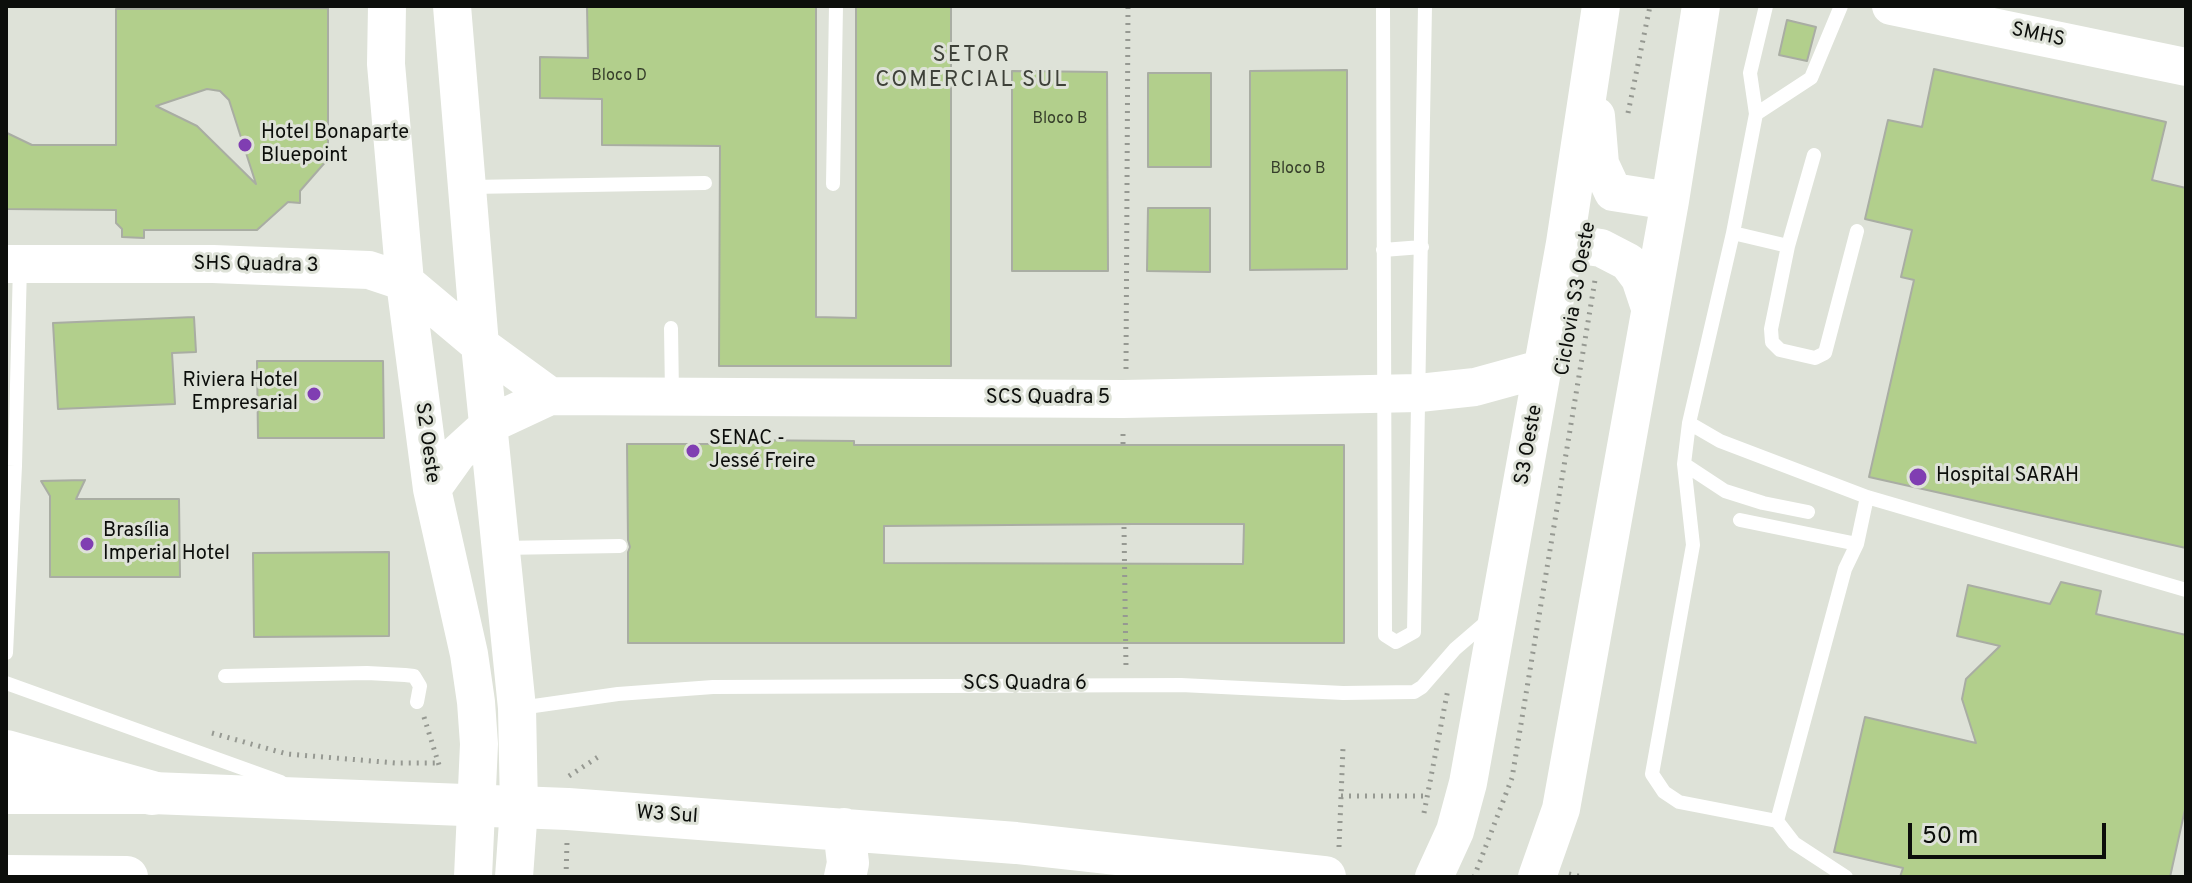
<!DOCTYPE html>
<html>
<head>
<meta charset="utf-8">
<style>
  body { margin:0 }
  #map { position:relative; width:2192px; height:883px; overflow:hidden; background:#dee2d8; font-family:Overpass,sans-serif }
  canvas { display:block }
  .frame { position:absolute; inset:0; border:8px solid #0c0e0b; pointer-events:none }
  .scale { position:absolute; left:1908px; top:823px; width:198px; height:36px; box-sizing:border-box; border:4px solid #0c0e0b; border-top:0; padding-left:10px; font-size:24px; line-height:28px; white-space:nowrap; color:#0c0e0b; -webkit-text-stroke:6px #dee2d8; paint-order:stroke }
</style>
</head>
<body>
<div id="map">
<canvas width="2192" height="883"></canvas>
<div class="frame"></div>
<div class="scale">50 m</div>
</div>
<script>
const c = document.querySelector('canvas').getContext('2d');
c.lineJoin = 'round';
function fillPath(path, color) {
  c.fillStyle = color;
  c.fill(path, 'evenodd');
}
function shape(rows) {
  const path = new Path2D();
  for (const r of rows) {
    path.moveTo(r[0], r[1]);
    for (let i = 2; i < r.length; i += 2) path.lineTo(r[i], r[i + 1]);
  }
  return path;
}
function trace(path, color, width, dash) {
  c.strokeStyle = color;
  c.lineWidth = width;
  c.lineCap = dash ? 'butt' : 'round';
  c.setLineDash(dash || []);
  c.stroke(path);
}
function drawText(font, color, halo, rows, align = 'center') {
  c.font = font + ' Overpass,sans-serif';
  c.lineWidth = 6;
  c.setLineDash([]);
  c.textBaseline = 'middle';
  c.strokeStyle = halo;
  c.fillStyle = color;
  for (const [text, x, y, turn = 0] of rows) {
    c.save();
    c.translate(x, y);
    c.rotate((+turn || 0) * Math.PI / 180);
    c.textAlign = isNaN(turn) ? turn : align;
    if (halo) c.strokeText(text, 0, 0);
    c.fillText(text, 0, 0);
    c.restore();
  }
}
const building = shape([
  [587,6,816,6,816,317,856,318,856,6,951,6,951,366,719,366,720,146,602,145,602,99,540,98,540,57,588,58,587,6],
  [328,8,328,159,300,191,300,203,288,202,257,230,144,230,144,238,122,237,122,229,116,223,116,210,6,209,7,133,32,145,116,145,116,9,328,8],
  [207,89,220,91,229,100,256,184,197,126,156,106,207,89],
  [1787,20,1816,27,1807,61,1779,55,1787,20],
  [1934,69,2166,122,2152,180,2186,188,2186,548,1869,477,1914,280,1901,277,1912,230,1865,219,1888,120,1922,127,1934,69],
  [1347,70,1347,269,1250,270,1250,71,1347,70],
  [1012,71,1107,72,1108,271,1012,271,1012,71],
  [1148,73,1211,73,1211,167,1148,167,1148,73],
  [1148,208,1210,208,1210,272,1147,271,1148,208],
  [194,317,196,352,172,353,175,404,58,409,53,323,194,317],
  [257,361,383,361,384,438,258,438,257,361],
  [728,440,854,441,854,445,1344,445,1344,643,628,643,628,552,630,547,628,540,627,444,728,444,728,440],
  [1134,524,1244,524,1243,564,884,563,884,526,1134,524],
  [85,480,76,499,179,499,180,577,50,577,50,496,41,481,85,480],
  [389,552,389,636,254,637,253,553,389,552],
  [2061,582,2101,591,2096,614,2186,635,2186,805,2170,877,1900,877,1903,868,1834,852,1865,717,1976,743,1962,699,1966,679,2000,646,1957,636,1968,585,2050,604,2061,582]
]);
fillPath(building, '#b2cf8c');
trace(building, '#a9ada3', 2);
trace(shape([
  [1628,113,1650,6],
  [1126,369,1128,6],
  [1123,444,1123,431],
  [1124,527,1126,668],
  [424,717,439,765],
  [212,733,287,754,396,763,439,763],
  [569,776,601,755],
  [1341,796,1427,796],
  [1424,813,1448,689],
  [1339,847,1343,748],
  [1569,874,1583,877],
  [566,877,567,842],
  [1474,877,1512,778,1595,280]
]), '#969992', 5, [2, 6]);
trace(shape([
  [1383,6,1385,635,1396,642,1414,632,1425,6],
  [1766,6,1750,73,1756,114,1733,233,1689,423,1684,464,1693,545,1652,774,1664,792,1679,802,1777,821,1794,843,1846,877],
  [1756,114,1811,78,1841,6],
  [833,184,836,6],
  [470,187,705,183],
  [1733,233,1788,246,1814,155],
  [1788,246,1771,329,1772,342,1780,350,1815,358,1825,353,1857,231],
  [1383,250,1422,247],
  [671,328,672,394],
  [1689,423,1720,441,1867,497,2186,590],
  [1684,464,1725,491,1763,503,1808,512],
  [1740,520,1857,544],
  [501,548,620,546],
  [6,653,15,466,20,265],
  [225,676,367,673,405,675,414,676,420,686,417,702],
  [6,683,281,782],
  [520,708,618,694,713,687,1181,685,1343,693,1414,692,1422,687,1455,649,1491,618],
  [1777,821,1845,569,1857,544,1867,497]
]), '#fff', 14);
trace(shape([
  [387,6,386,64,405,282,432,489,469,654,476,702,479,744,473,877],
  [452,6,480,345,517,708,519,808,514,877],
  [1891,6,2186,67],
  [1596,116,1600,164,1613,192,1670,201],
  [1565,243,1601,248,1628,262,1640,278,1650,308],
  [6,264,213,264,369,270,405,282,480,345,550,396],
  [432,489,457,454,490,424,550,396,1123,399,1419,393,1475,387,1544,368],
  [1434,877,1455,831,1468,783,1565,243,1601,6],
  [1537,877,1561,809,1670,201,1701,6]
]), '#fff', 38);
trace(shape([
  [6,793,152,793,568,809,1016,843,1325,877],
  [844,829,848,863,845,877],
  [6,876,127,877]
]), '#fff', 42);
trace(shape([
  [6,752,152,793]
]), '#fff', 44);
for (const [x, y, r, color] of [
  [245,145,8,"#803eb2"],
  [314,394,8,"#803eb2"],
  [693,451,8,"#803eb2"],
  [1918,477,10,"#803eb2"],
  [87,544,8,"#803eb2"]
]) {
  const dot = new Path2D();
  dot.arc(x, y, r, 0, 2 * Math.PI);
  c.fillStyle = color;
  c.fill(dot);
  trace(dot, '#dee2d8', 3);
}
drawText('16px', '#363e2b', null, [
  ["Bloco D",619,77],
  ["Bloco B",1060,120],
  ["Bloco B",1298,170]
]);
drawText('20px', '#0c0e0b', '#dee2d8', [
  ["SMHS",2038,36,12],
  ["SHS Quadra 3",256,266,1],
  ["Ciclovia S3 Oeste",1577,299,-80],
  ["SCS Quadra 5",1048,399],
  ["S2 Oeste",426,443,82],
  ["S3 Oeste",1530,445,-80],
  ["SCS Quadra 6",1025,685],
  ["W3 Sul",667,816,4]
]);
drawText('20px', '#0c0e0b', '#dee2d8', [
  ["Hotel Bonaparte",261,134],
  ["Bluepoint",261,157],
  ["Riviera Hotel",298,382,"right"],
  ["Empresarial",298,405,"right"],
  ["SENAC -",709,440],
  ["Jessé Freire",709,463],
  ["Hospital SARAH",1936,477],
  ["Brasília",103,532],
  ["Imperial Hotel",103,555]
], 'left');
c.letterSpacing = '2px';
drawText('22px', '#3e4139', '#dee2d8', [
  ["SETOR",972,57],
  ["COMERCIAL SUL",972,82]
]);
c.letterSpacing = '0px';
</script>
</body>
</html>
